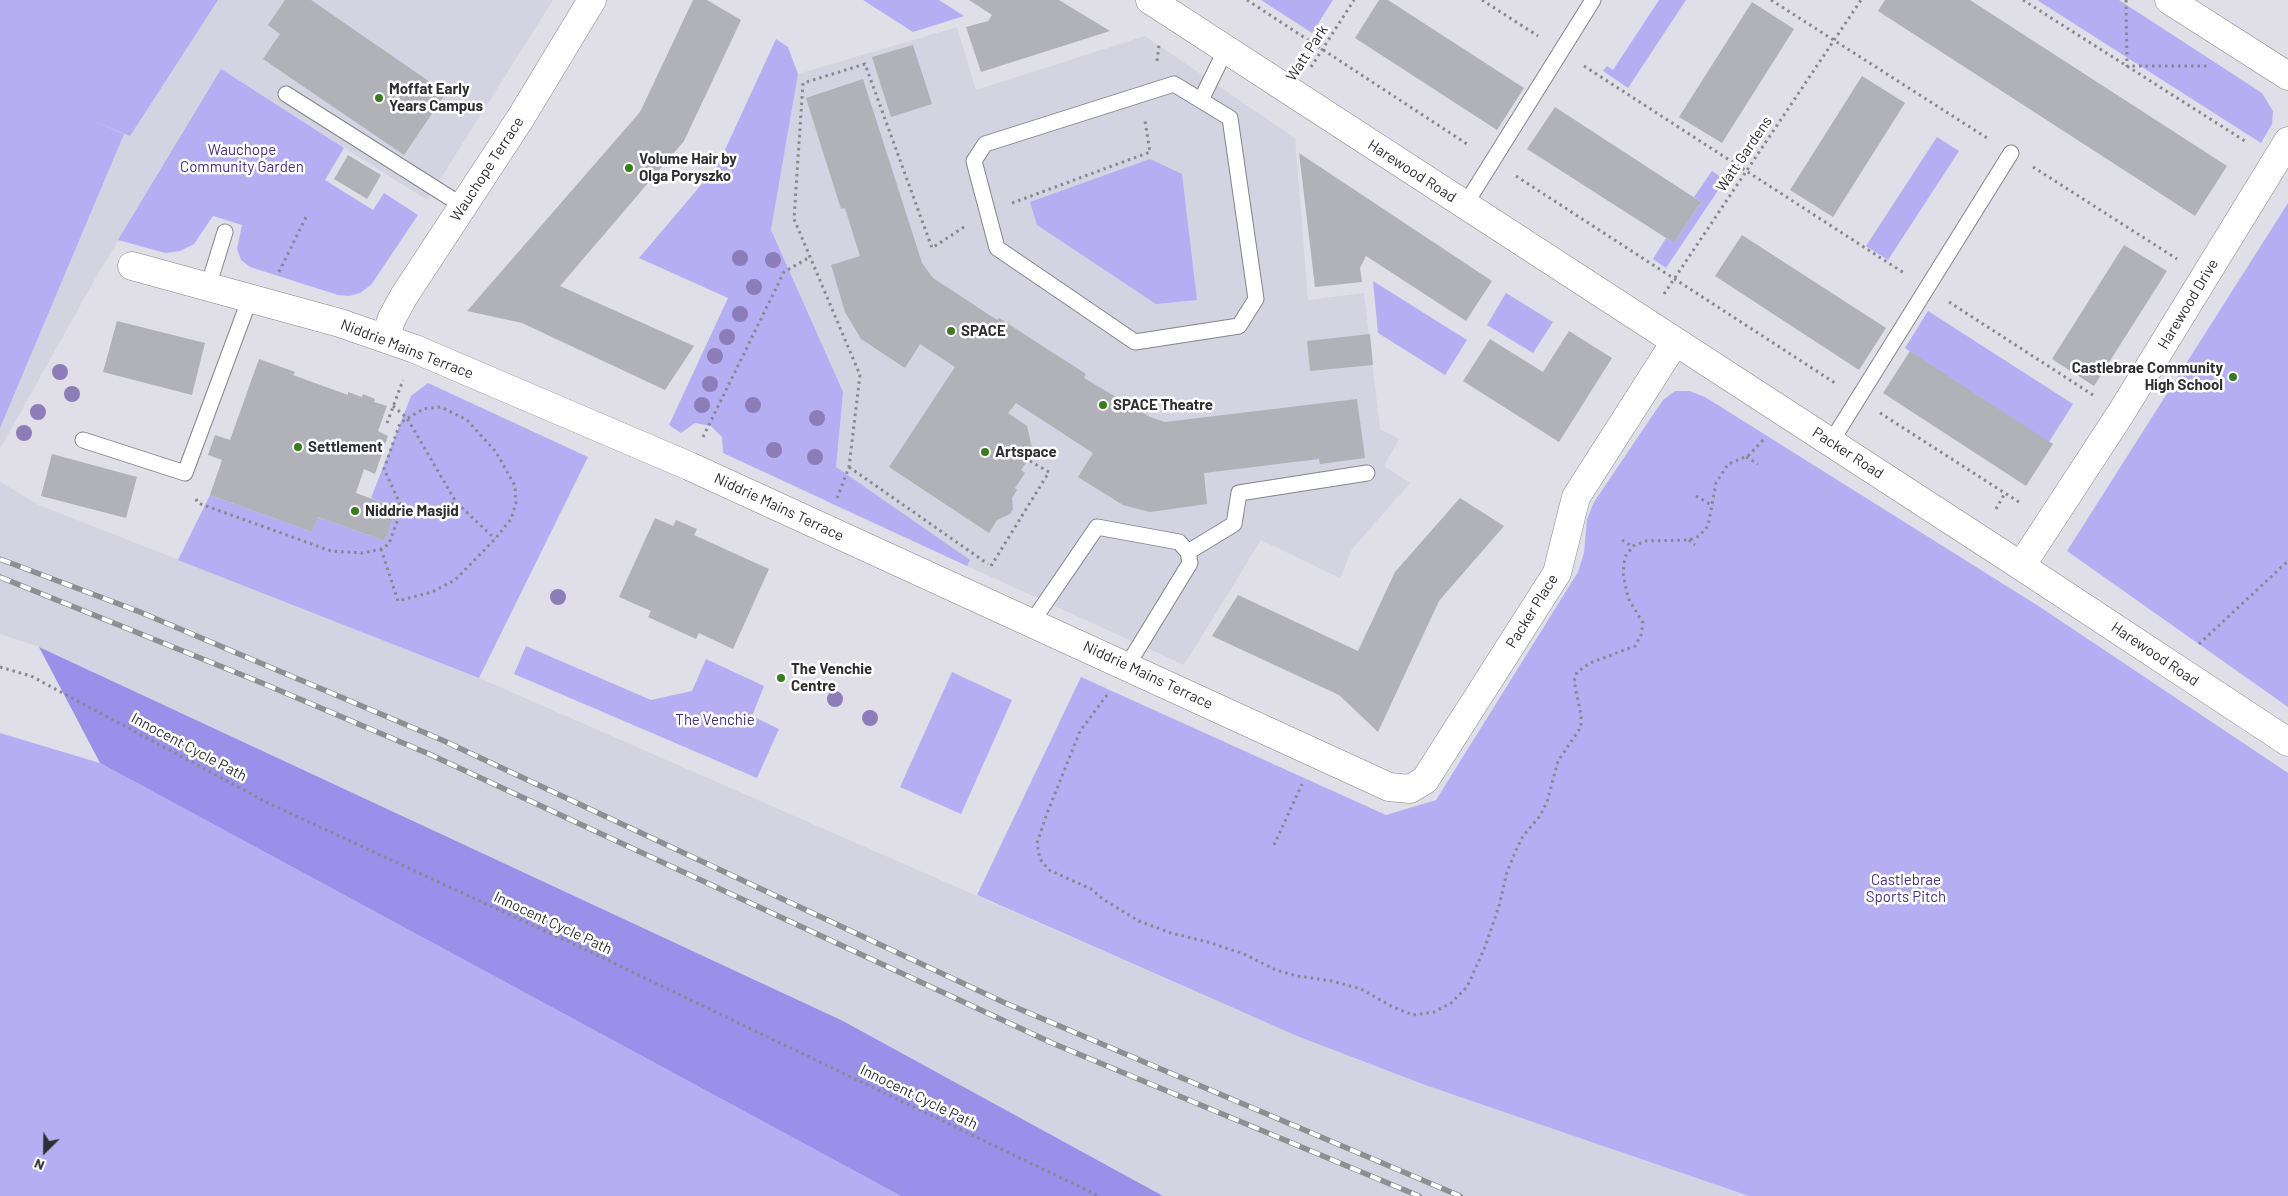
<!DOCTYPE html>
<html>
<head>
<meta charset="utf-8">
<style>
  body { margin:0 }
  #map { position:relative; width:2288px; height:1196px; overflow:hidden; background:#e0dfe7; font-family:Barlow,sans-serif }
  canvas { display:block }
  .north { position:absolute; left:20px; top:1126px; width:50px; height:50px; -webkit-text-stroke:4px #fff; paint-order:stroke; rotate:203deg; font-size:14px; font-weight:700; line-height:20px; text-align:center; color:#2f2f31 }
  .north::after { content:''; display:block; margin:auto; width:18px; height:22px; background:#2f2f31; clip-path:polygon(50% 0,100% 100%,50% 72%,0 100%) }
</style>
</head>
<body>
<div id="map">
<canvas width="2288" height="1196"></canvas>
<div class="north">N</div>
</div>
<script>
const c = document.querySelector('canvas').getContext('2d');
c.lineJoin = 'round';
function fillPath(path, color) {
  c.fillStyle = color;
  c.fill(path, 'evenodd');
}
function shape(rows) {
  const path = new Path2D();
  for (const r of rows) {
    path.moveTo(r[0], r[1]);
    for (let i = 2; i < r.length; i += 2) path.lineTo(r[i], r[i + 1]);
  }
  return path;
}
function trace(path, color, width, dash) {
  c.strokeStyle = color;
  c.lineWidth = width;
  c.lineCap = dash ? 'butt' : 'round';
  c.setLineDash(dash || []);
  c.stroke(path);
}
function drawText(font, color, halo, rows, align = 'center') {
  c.font = font + ' Barlow,sans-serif';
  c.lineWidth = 5;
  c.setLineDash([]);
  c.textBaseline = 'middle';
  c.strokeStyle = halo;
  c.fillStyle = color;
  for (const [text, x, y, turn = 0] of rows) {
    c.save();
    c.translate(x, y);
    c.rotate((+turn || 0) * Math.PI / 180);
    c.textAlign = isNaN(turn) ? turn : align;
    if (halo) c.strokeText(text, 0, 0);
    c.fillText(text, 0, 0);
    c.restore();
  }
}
fillPath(shape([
  [0,0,553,0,427,200,221,70,95,279,0,449],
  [957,27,976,90,1145,36,1295,138,1308,300,1364,293,1380,429,1399,439,1384,466,1410,483,1352,549,1340,578,1261,540,1184,665,825,501,771,230,798,74],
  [0,482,39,505,479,678,1297,1036,1425,1085,1749,1196,1163,1196,843,1021,39,647,0,634]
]), '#d3d3e1');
fillPath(shape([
  [0,0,218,0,130,136,89,119,124,134,0,428],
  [863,0,939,0,964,16,913,32],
  [1261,0,1333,0,1312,33],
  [1659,0,1686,0,1628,88,1603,71,1607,66,1613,70],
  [2037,0,2119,0,2262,93,2273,111,2272,124,2261,143],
  [776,39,788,47,798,74,771,230,843,392,836,467,970,560,967,566,723,453,722,437,711,426,695,423,681,433,669,425,728,298,639,258,718,165],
  [221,69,344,148,325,180,373,210,384,193,418,215,371,285,360,293,349,296,338,295,250,267,241,260,237,249,242,225,213,216,194,244,180,251,165,253,118,240],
  [1937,137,1959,151,1888,260,1866,246],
  [1150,159,1182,174,1197,300,1156,304,1037,225,1030,202],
  [1712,171,1725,180,1666,268,1653,259,1666,238,1674,243,1701,202,1694,197],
  [2288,203,2288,707,2067,551],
  [1373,281,1467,340,1445,375,1378,333],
  [1506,293,1553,322,1533,353,1487,325],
  [1928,311,2073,404,2049,442,1905,348],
  [428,383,588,457,479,678,178,560,210,495,312,532,318,517,385,541,397,508,371,498,411,396],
  [1675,391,1690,391,1705,397,2040,607,2288,773,2288,1196,1749,1196,1425,1085,1297,1036,977,895,1081,677,1386,815,1436,800,1578,572,1584,553,1587,519,1594,502,1663,400],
  [526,646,651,700,692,691,706,659,764,686,752,716,779,729,757,778,514,674],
  [952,672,1012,700,961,814,900,787],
  [0,733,100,763,901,1196,0,1196]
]), '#b5aef3');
fillPath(shape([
  [39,647,843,1021,1163,1196,901,1196,100,763]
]), '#9a8fe9');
fillPath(shape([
  [285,0,311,0,446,93,404,155,263,59,280,34,268,25],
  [693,0,707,0,741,20,727,50,684,141,560,286,694,346,665,390,522,323,467,311,640,112],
  [969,0,1059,0,1110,31,981,72,966,27,988,21,992,15],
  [1379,0,1388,0,1524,88,1497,130,1355,38],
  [1885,0,1970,0,2227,166,2195,216,1878,11],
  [1752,2,1794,29,1722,143,1679,117],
  [913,45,932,104,891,117,872,57],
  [1862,76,1905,103,1833,217,1790,190],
  [863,79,922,263,933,278,997,320,999,318,1086,374,1084,378,1150,417,1165,422,1357,399,1365,458,1320,464,1319,459,1204,473,1207,504,1150,512,1123,505,1078,477,1093,453,1016,403,1008,413,1027,426,1033,453,1021,470,1025,473,1015,488,1017,490,1012,498,1013,509,1010,514,997,520,989,533,889,467,955,367,920,344,905,368,861,339,845,312,831,265,860,256,845,208,841,209,806,98],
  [1555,107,1701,202,1674,243,1527,149],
  [1299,153,1492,281,1466,321,1366,256,1360,268,1362,282,1315,287],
  [348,155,381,175,367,199,334,179],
  [1742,235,1886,328,1859,370,1715,276],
  [2124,245,2167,271,2094,386,2052,359],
  [117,321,205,343,192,395,103,372],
  [1569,331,1612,358,1559,442,1463,381,1490,339,1543,372],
  [1370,334,1373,365,1310,371,1307,341],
  [1910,351,2053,444,2026,486,1883,393],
  [259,359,295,372,293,375,348,395,348,392,362,397,363,394,375,399,374,402,387,406,378,431,388,436,375,474,364,469,356,493,397,508,385,541,318,517,312,532,210,495,222,460,208,455,215,435,230,440],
  [52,454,137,477,126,518,41,496],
  [1460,498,1504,526,1439,601,1378,732,1339,695,1212,636,1238,595,1358,651,1395,572],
  [655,518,673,526,676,520,697,529,694,535,769,569,733,649,699,633,696,639,648,617,651,611,619,597]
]), '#b1b1b8');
const service = shape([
  [1174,84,1230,118,1256,299,1239,326,1135,342,997,248,974,161,985,144,1174,84],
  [286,94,463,206],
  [1201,100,1226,49],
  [1465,205,1593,0],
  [208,287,225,232],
  [83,440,185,473,250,298],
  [1831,442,2011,153],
  [1188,552,1234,524,1239,493,1367,473],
  [1032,622,1097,527,1179,542,1188,552,1190,563,1127,666]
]);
const minor = shape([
  [1150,0,2021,566,2288,742],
  [2169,0,2288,76],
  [132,266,340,323,415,349,689,466,1389,787,1410,789,1425,780,1557,573,1576,497,1675,342],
  [385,338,392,318,404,296,520,119,592,0],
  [2021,566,2121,413,2288,141]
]);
trace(service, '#85858c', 17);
trace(minor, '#85858c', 29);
trace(shape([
  [1247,0,1470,146],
  [1482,0,1538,36],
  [1771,0,1987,138],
  [2023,0,2248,143],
  [2126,0,2127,66,2208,66],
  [1157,61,1159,45],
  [1584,66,1904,273],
  [1311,67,1354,0],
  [2033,167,2177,259],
  [1516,176,1835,383],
  [1012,203,1150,152,1145,121],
  [279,272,306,217],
  [1664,294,1861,0],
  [1949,302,2093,395],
  [393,406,407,418,456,502,495,539],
  [1880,413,2022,504],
  [387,423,403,380],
  [703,437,784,272,810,257],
  [1746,457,1758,464],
  [849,467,988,564],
  [1696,496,1713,506],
  [837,498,849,467,860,375,794,219,803,83,865,64,932,248,964,227],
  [196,499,198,503,331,551,363,553,381,549,389,544,402,508],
  [1996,509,2005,493],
  [1622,540,1633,547],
  [1689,540,1695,545],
  [381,549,398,601,432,592,455,580,495,539,511,519,516,503,515,486,496,452,467,420,441,407,423,409,400,423,384,469,402,508,418,513,435,513,456,502],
  [991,566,1049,472,1028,460],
  [2199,644,2288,561],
  [0,667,31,676,272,805,599,956,1099,1196],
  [1107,695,1080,731,1046,816,1037,843,1040,859,1049,870,1091,889,1104,900,1139,921,1171,933,1208,942,1244,954,1276,970,1297,976,1332,981,1361,989,1393,1007,1413,1015,1434,1012,1451,1003,1467,987,1485,947,1499,906,1507,872,1516,850,1523,836,1540,816,1547,802,1558,761,1581,727,1581,715,1574,681,1577,672,1590,663,1635,646,1641,635,1643,623,1628,598,1623,573,1625,557,1633,546,1646,541,1689,540,1699,536,1708,526,1716,483,1728,464,1748,456,1765,438],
  [1274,845,1302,784]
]), '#88888d', 3, [2.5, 4]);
trace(service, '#fff', 15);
trace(minor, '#fff', 28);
const rail = shape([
  [0,559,140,612,442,740,1003,1002,1460,1196],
  [0,577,262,683,429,754,1052,1043,1419,1196]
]);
trace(rail, '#8f8e94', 5.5);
trace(rail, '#fff', 4, [11]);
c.fillStyle = '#8c7db9';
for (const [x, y] of [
  [740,258],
  [773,260],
  [754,287],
  [740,314],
  [727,337],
  [715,356],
  [60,372],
  [710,384],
  [72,394],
  [702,405],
  [753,405],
  [38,412],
  [817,418],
  [24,433],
  [774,450],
  [815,457],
  [558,597],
  [835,699],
  [870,718]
]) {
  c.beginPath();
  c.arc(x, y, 8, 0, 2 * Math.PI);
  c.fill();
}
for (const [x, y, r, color] of [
  [379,98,5,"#397c1e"],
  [629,168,5,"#397c1e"],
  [951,331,5,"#397c1e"],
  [2233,377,5,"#397c1e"],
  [1103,405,5,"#397c1e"],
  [298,447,5,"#397c1e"],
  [985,452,5,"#397c1e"],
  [355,511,5,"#397c1e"],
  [781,678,5,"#397c1e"]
]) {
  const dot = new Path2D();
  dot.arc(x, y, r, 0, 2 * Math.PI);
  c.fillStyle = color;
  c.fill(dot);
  trace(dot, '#fff', 2);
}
drawText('15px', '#2f2f31', '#fff', [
  ["Watt Park",1307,53,-57],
  ["Watt Gardens",1744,154,-56],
  ["Wauchope Terrace",487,169,-57],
  ["Harewood Road",1412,171,33],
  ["Harewood Drive",2188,304,-59],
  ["Niddrie Mains Terrace",407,349,21],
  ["Packer Road",1848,453,33],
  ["Niddrie Mains Terrace",779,507,25],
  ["Packer Place",1532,611,-58],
  ["Harewood Road",2155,654,34],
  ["Niddrie Mains Terrace",1148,675,25],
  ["Innocent Cycle Path",189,747,28],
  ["Innocent Cycle Path",553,923,25],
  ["Innocent Cycle Path",919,1097,26]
]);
drawText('bold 15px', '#2f2f31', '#fff', [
  ["Moffat Early",389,89],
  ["Years Campus",389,106],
  ["Volume Hair by",639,159],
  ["Olga Poryszko",639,176],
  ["SPACE",961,331],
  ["Castlebrae Community",2223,368,"right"],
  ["High School",2223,385,"right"],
  ["SPACE Theatre",1113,405],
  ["Settlement",308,447],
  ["Artspace",995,452],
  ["Niddrie Masjid",365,511],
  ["The Venchie",791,669],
  ["Centre",791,686]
], 'left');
drawText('15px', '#472d94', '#fff', [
  ["Wauchope",242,150],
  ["Community Garden",242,167],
  ["The Venchie",715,720],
  ["Castlebrae",1906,880],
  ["Sports Pitch",1906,897]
]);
</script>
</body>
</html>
